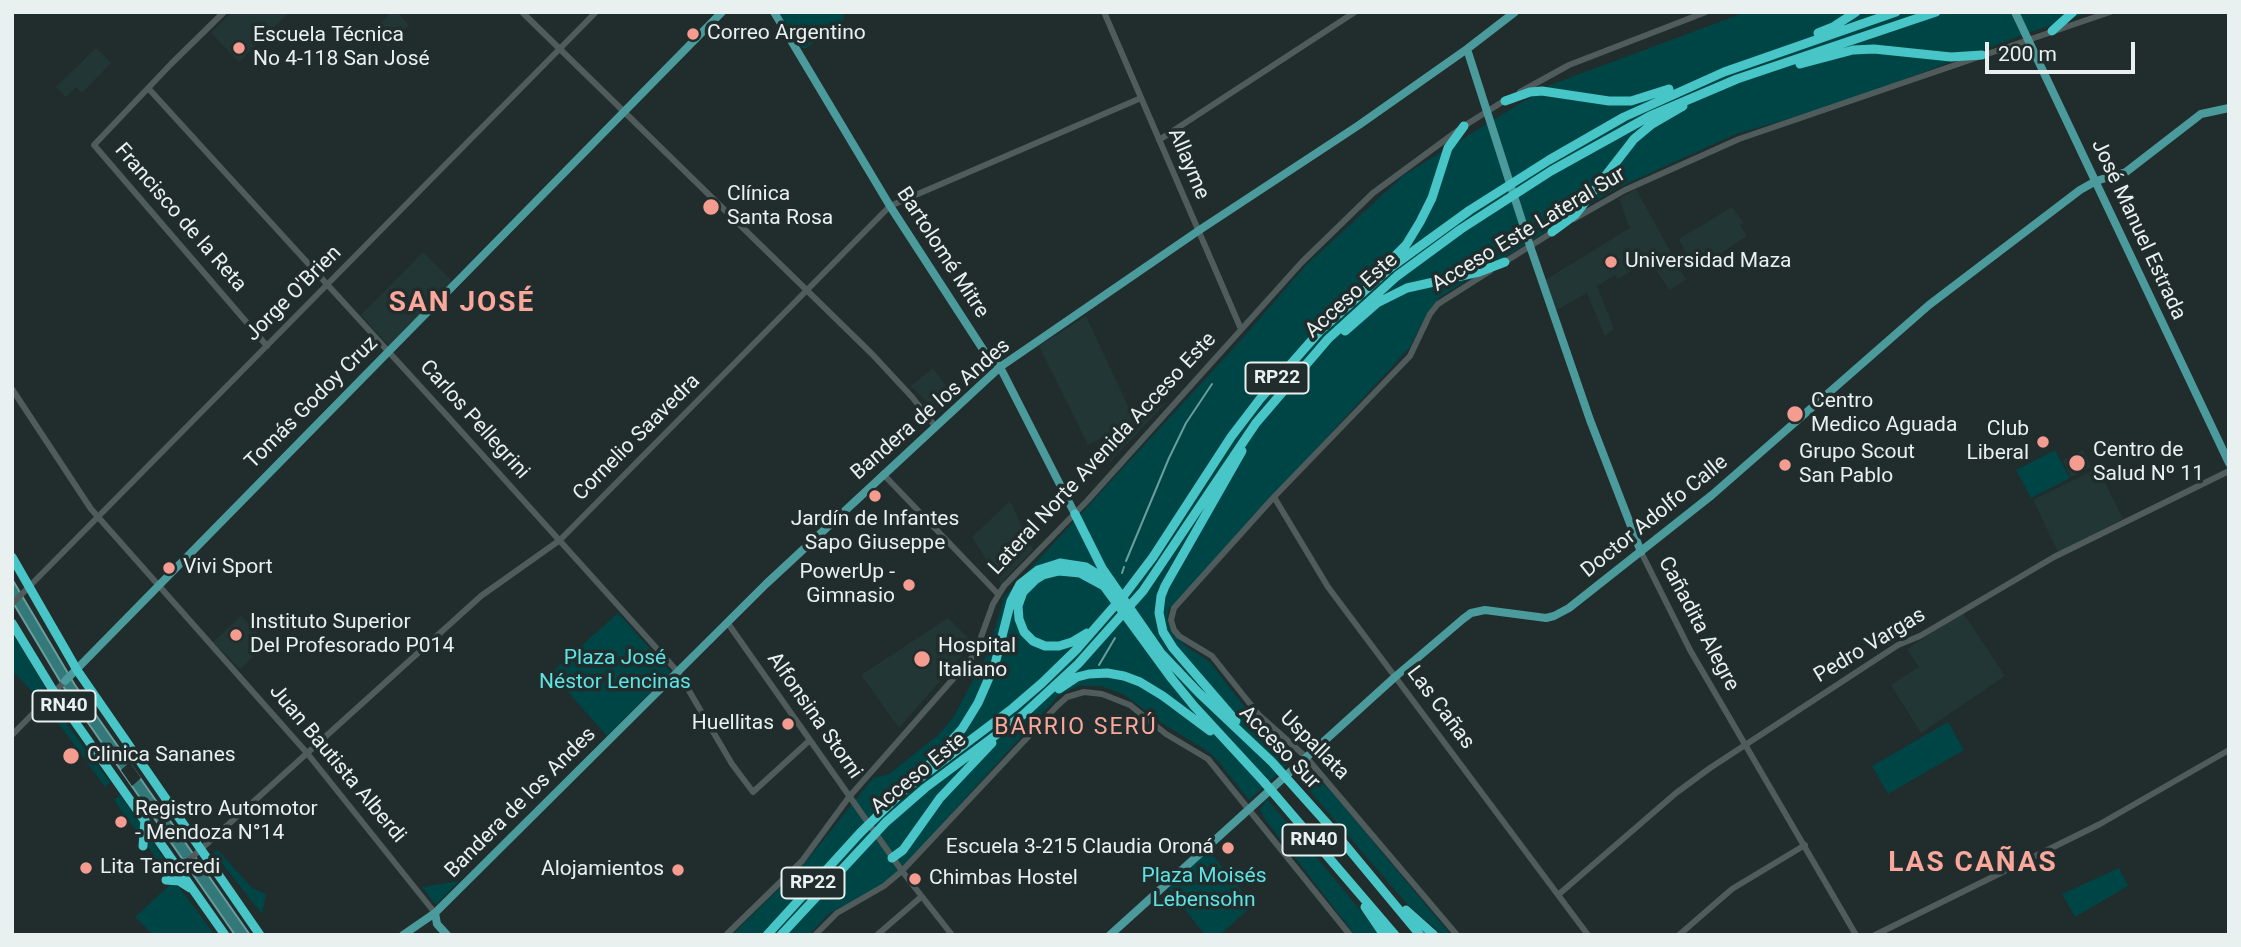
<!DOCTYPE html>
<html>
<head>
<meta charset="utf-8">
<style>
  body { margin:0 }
  #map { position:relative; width:2241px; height:947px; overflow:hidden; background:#212c2c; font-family:Roboto,sans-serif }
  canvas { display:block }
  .frame { position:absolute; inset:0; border:14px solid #e9f1f0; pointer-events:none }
  .scale { position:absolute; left:1985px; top:42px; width:150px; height:32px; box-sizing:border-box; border:4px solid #e9f1f0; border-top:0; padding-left:9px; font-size:21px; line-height:24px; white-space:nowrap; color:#e9f1f0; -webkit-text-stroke:5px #212c2c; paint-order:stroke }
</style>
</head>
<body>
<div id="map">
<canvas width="2241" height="947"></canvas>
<div class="frame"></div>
<div class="scale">200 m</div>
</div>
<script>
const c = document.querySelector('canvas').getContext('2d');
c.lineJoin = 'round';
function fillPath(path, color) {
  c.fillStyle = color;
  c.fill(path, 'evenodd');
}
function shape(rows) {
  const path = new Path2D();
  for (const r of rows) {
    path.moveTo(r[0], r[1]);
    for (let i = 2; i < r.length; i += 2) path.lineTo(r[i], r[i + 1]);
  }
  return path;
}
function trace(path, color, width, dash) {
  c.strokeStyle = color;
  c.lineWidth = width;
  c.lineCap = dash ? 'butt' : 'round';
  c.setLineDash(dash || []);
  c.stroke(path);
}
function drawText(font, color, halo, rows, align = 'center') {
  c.font = font + ' Roboto,sans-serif';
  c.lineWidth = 7;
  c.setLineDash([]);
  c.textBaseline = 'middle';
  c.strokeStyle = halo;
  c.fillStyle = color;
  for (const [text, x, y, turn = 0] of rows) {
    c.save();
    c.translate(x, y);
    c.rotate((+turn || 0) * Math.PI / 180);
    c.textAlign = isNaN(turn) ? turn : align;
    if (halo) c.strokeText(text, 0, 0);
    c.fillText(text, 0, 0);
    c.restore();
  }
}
fillPath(shape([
  [232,12,289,12,239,62,211,33],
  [391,12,397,12,409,25,388,47,373,32],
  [96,48,111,63,82,93,76,87,66,97,56,87],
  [1636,189,1686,280,1669,290,1650,260,1618,279,1615,275,1597,286,1614,329,1605,336,1587,293,1555,311,1545,280,1630,228,1619,199],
  [1732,207,1743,222,1740,225,1747,236,1709,261,1709,264,1695,272,1679,239],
  [423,252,453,282,390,347,361,315],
  [1086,316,1135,421,1167,402,1110,462,1102,441,1134,421,1088,445,1039,346],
  [933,368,956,399,938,414,911,386],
  [2083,450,2091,467,2071,477,2063,460],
  [2098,468,2123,519,2058,552,2033,500],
  [1010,501,1033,550,1001,583,972,537],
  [1963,613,2005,676,1921,733,1891,685,1919,667,1907,649],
  [241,616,267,643,240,669,213,642],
  [948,618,973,643,899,728,861,675]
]), '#223636');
fillPath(shape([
  [779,12,843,12,844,14,843,21,806,48,798,48],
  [1746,12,2090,12,2031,32,1833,106,1736,134,1615,189,1440,297,1427,313,1410,347,1169,609,1167,618,1172,633,1186,646,1210,662,1251,715,1295,758,1249,800,1218,761,1207,751,1162,723,1125,695,1101,686,1079,686,1059,695,902,868,883,884,830,913,809,935,732,935,804,864,873,778,889,774,938,735,953,718,988,652,1004,597,1240,341,1306,265,1404,175,1550,85],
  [2055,450,2070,478,2031,498,2016,470],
  [618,613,671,672,607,736,551,673],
  [12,632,45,687,36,696,12,670],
  [52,704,110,782,105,787,48,709],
  [1948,722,1964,750,1888,794,1872,766],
  [1302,768,1314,773,1334,795,1451,935,1442,935,1406,903,1295,774],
  [120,795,141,825,139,835,114,800],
  [1267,799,1333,877,1381,935,1355,935,1264,818,1260,809],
  [148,835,169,866,164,870,148,847],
  [1207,848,1253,905,1220,935,1205,935,1166,885],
  [218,850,252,888,266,894,262,914,213,852],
  [2119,868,2128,886,2075,917,2062,894],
  [459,881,436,905,422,887],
  [171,884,179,887,215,935,153,935,135,917]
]), '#004546');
const water = shape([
  [12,579,75,685,250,935,235,935,66,691,12,601,12,579]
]);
fillPath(water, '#347979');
trace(water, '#6a9d9d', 2);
fillPath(shape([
  [130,762,141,778,132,786,121,770]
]), '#212c2c');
trace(shape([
  [1126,561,1169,458,1186,423,1212,384],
  [1122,573,1124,567],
  [1099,665,1115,638]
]), '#6a9d9d', 2);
trace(shape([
  [224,12,171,64,94,145,267,346],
  [522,12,872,354,912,397,935,426],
  [1104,12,1241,329],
  [148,88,450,419,678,672,732,764,753,792,810,740],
  [1520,92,1569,65,1706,12],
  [1159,140,1355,12],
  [1574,219,1625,190,1739,139,2110,12],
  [1503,263,1556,230],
  [12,389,91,509,307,753,435,913],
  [883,474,998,594],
  [1274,497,1328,587,1588,935],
  [1641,552,1690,650,1856,935],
  [12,604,596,12],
  [727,622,902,871,952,935],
  [12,735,65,681],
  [190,859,481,596,560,540,890,206,1141,98],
  [1558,895,1676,793,1710,768,1898,645,1920,636,2054,557,2229,471],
  [726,935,802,861,849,797,975,654,993,604,1004,586,1087,501,1302,262,1373,193,1464,126,1507,99],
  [815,935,837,913,884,886,902,871,1057,706,1067,697,1084,692,1102,694,1130,705,1166,734,1208,759,1350,935],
  [877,935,921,897],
  [1457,935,1306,757,1259,715,1212,656,1179,636,1174,630,1171,620,1174,608,1274,497,1410,356,1430,314,1438,304,1490,271],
  [1679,935,1732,889,1805,845],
  [1875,935,2100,824,2229,750]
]), '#505c5c', 6);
trace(shape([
  [774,12,890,206,986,354,1000,367,1075,514],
  [2015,12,2229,463],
  [1467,49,1530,246,1590,420,1641,552],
  [65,681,722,12],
  [435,913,437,924,447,935],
  [403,935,435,913,766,584,1000,367,1198,231,1359,125,1467,49,1515,12],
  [1110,935,1395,677,1463,619,1471,613,1485,610,1546,618,1554,616,1569,608,1712,495,1929,305,2080,190,2096,181,2126,172,2201,114,2229,108]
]), '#4b9b9c', 8);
trace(shape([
  [2052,31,2073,12],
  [1818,33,1833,27,1856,12],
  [1800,64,1853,50,1874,49,1951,57,1982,55],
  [1505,101,1530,92,1542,91,1609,101,1631,101,1669,89],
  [1552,232,1575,215,1634,139,1652,124,1683,106],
  [1390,261,1406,245,1420,222,1432,198,1448,148,1464,126],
  [1345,331,1377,303,1407,288,1479,272,1505,262],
  [1075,514,1102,568,1161,653,1198,692,1272,762,1332,829,1420,935],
  [12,557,77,670,260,935],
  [12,623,54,692,225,935],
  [1087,633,1072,642,1059,646,1045,646,1033,641,1024,632,1019,619,1018,606,1023,592,1035,580,1043,575,1059,571,1080,573,1104,586,1172,679,1194,706,1264,782,1395,935],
  [1059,689,1077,677,1089,674,1107,673,1124,676,1140,682,1163,696,1210,731],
  [1236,721,1173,648,1163,632,1159,613,1161,596,1165,586,1242,451],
  [927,767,962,729,978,703,995,664,1011,601,1020,584,1038,570,1060,563,1086,567,1107,580],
  [143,846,145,820],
  [892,858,903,850,940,798,992,743],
  [166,880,179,881,190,888],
  [1365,907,1384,935],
  [1406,910,1434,935],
  [767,935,860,833,903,791,1013,708,1042,683,1076,650,1125,594,1153,557,1231,437,1260,399,1320,331,1390,268,1470,210,1549,160,1624,117,1724,72,1896,12],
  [781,935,886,822,925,788,1024,714,1078,664,1143,591,1256,423,1328,339,1397,276,1461,229,1551,171,1650,116,1737,79,1936,12]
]), '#48c5c6', 9);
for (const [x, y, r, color] of [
  [693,34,7,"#f59c91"],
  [239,48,7,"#f59c91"],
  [711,207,9,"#f59c91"],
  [1611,262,7,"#f59c91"],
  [1795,414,9,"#f59c91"],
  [2043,442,7,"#f59c91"],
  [2077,463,9,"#f59c91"],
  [1785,465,7,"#f59c91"],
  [875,496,7,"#f59c91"],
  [169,568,7,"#f59c91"],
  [909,585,7,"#f59c91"],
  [236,635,7,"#f59c91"],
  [922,659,9,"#f59c91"],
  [788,724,7,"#f59c91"],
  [71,756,9,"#f59c91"],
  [121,822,7,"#f59c91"],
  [1228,848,7,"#f59c91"],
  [86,868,7,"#f59c91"],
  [678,870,7,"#f59c91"],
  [915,879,7,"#f59c91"]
]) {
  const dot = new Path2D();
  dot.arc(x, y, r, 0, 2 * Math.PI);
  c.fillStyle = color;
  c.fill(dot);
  trace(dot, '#212c2c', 2.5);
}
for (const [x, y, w] of [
  [1277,378,63],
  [64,706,63],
  [1314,840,63],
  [813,883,63]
]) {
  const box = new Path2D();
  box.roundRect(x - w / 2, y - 15.5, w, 31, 5);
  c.fillStyle = '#212c2c';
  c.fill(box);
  trace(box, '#e9f1f0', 2);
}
drawText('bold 19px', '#e9f1f0', null, [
  ["RP22",1277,378],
  ["RN40",64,706],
  ["RN40",1314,840],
  ["RP22",813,883]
]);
drawText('21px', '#e9f1f0', '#212c2c', [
  ["Correo Argentino",707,34],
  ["Escuela Técnica",253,36],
  ["No 4-118 San José",253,60],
  ["Clínica",727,195],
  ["Santa Rosa",727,219],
  ["Universidad Maza",1625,262],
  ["Centro",1811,402],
  ["Medico Aguada",1811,426],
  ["Club",2029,430,"right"],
  ["Liberal",2029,454,"right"],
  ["Centro de",2093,451],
  ["Salud Nº 11",2093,475],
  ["Grupo Scout",1799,453],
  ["San Pablo",1799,477],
  ["Jardín de Infantes",875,520,"center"],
  ["Sapo Giuseppe",875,544,"center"],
  ["Vivi Sport",183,568],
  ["PowerUp -",895,573,"right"],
  ["Gimnasio",895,597,"right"],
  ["Instituto Superior",250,623],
  ["Del Profesorado P014",250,647],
  ["Hospital",938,647],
  ["Italiano",938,671],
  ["Huellitas",774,724,"right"],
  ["Clinica Sananes",87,756],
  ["Registro Automotor",135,810],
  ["- Mendoza N°14",135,834],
  ["Escuela 3-215 Claudia Oroná",1214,848,"right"],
  ["Lita Tancredi",100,868],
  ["Alojamientos",664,870,"right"],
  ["Chimbas Hostel",929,879]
], 'left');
drawText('21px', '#e9f1f0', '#212c2c', [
  ["Allayme",1188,164,67],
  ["Francisco de la Reta",180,218,49],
  ["Acceso Este Lateral Sur",1529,230,-31],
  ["José Manuel Estrada",2138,230,65],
  ["Bartolomé Mitre",942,253,57],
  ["Jorge O'Brien",294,294,-45],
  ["Acceso Este",1352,296,-42],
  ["Tomás Godoy Cruz",312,403,-45],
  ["Bandera de los Andes",931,410,-41],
  ["Carlos Pellegrini",474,420,48],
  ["Cornelio Saavedra",637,438,-45],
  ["Lateral Norte Avenida Acceso Este",1103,454,-47],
  ["Doctor Adolfo Calle",1655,517,-39],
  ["Cañadita Alegre",1698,624,62],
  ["Pedro Vargas",1870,646,-31],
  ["Las Cañas",1440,708,53],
  ["Alfonsina Storni",814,716,55],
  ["Uspallata",1314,746,45],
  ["Acceso Sur",1279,748,46],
  ["Juan Bautista Alberdi",337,764,50],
  ["Acceso Este",919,774,-39],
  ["Bandera de los Andes",521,803,-45]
]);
drawText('21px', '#5de3e4', '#212c2c', [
  ["Plaza José",615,659],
  ["Néstor Lencinas",615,683],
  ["Plaza Moisés",1204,877],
  ["Lebensohn",1204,901]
]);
c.letterSpacing = '2px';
drawText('23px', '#faa79c', '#212c2c', [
  ["BARRIO SERÚ",1076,728]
]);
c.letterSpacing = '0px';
c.letterSpacing = '2px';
drawText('bold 28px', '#faa79c', '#212c2c', [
  ["SAN JOSÉ",462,304],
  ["LAS CAÑAS",1973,864]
]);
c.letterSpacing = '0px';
</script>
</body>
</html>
